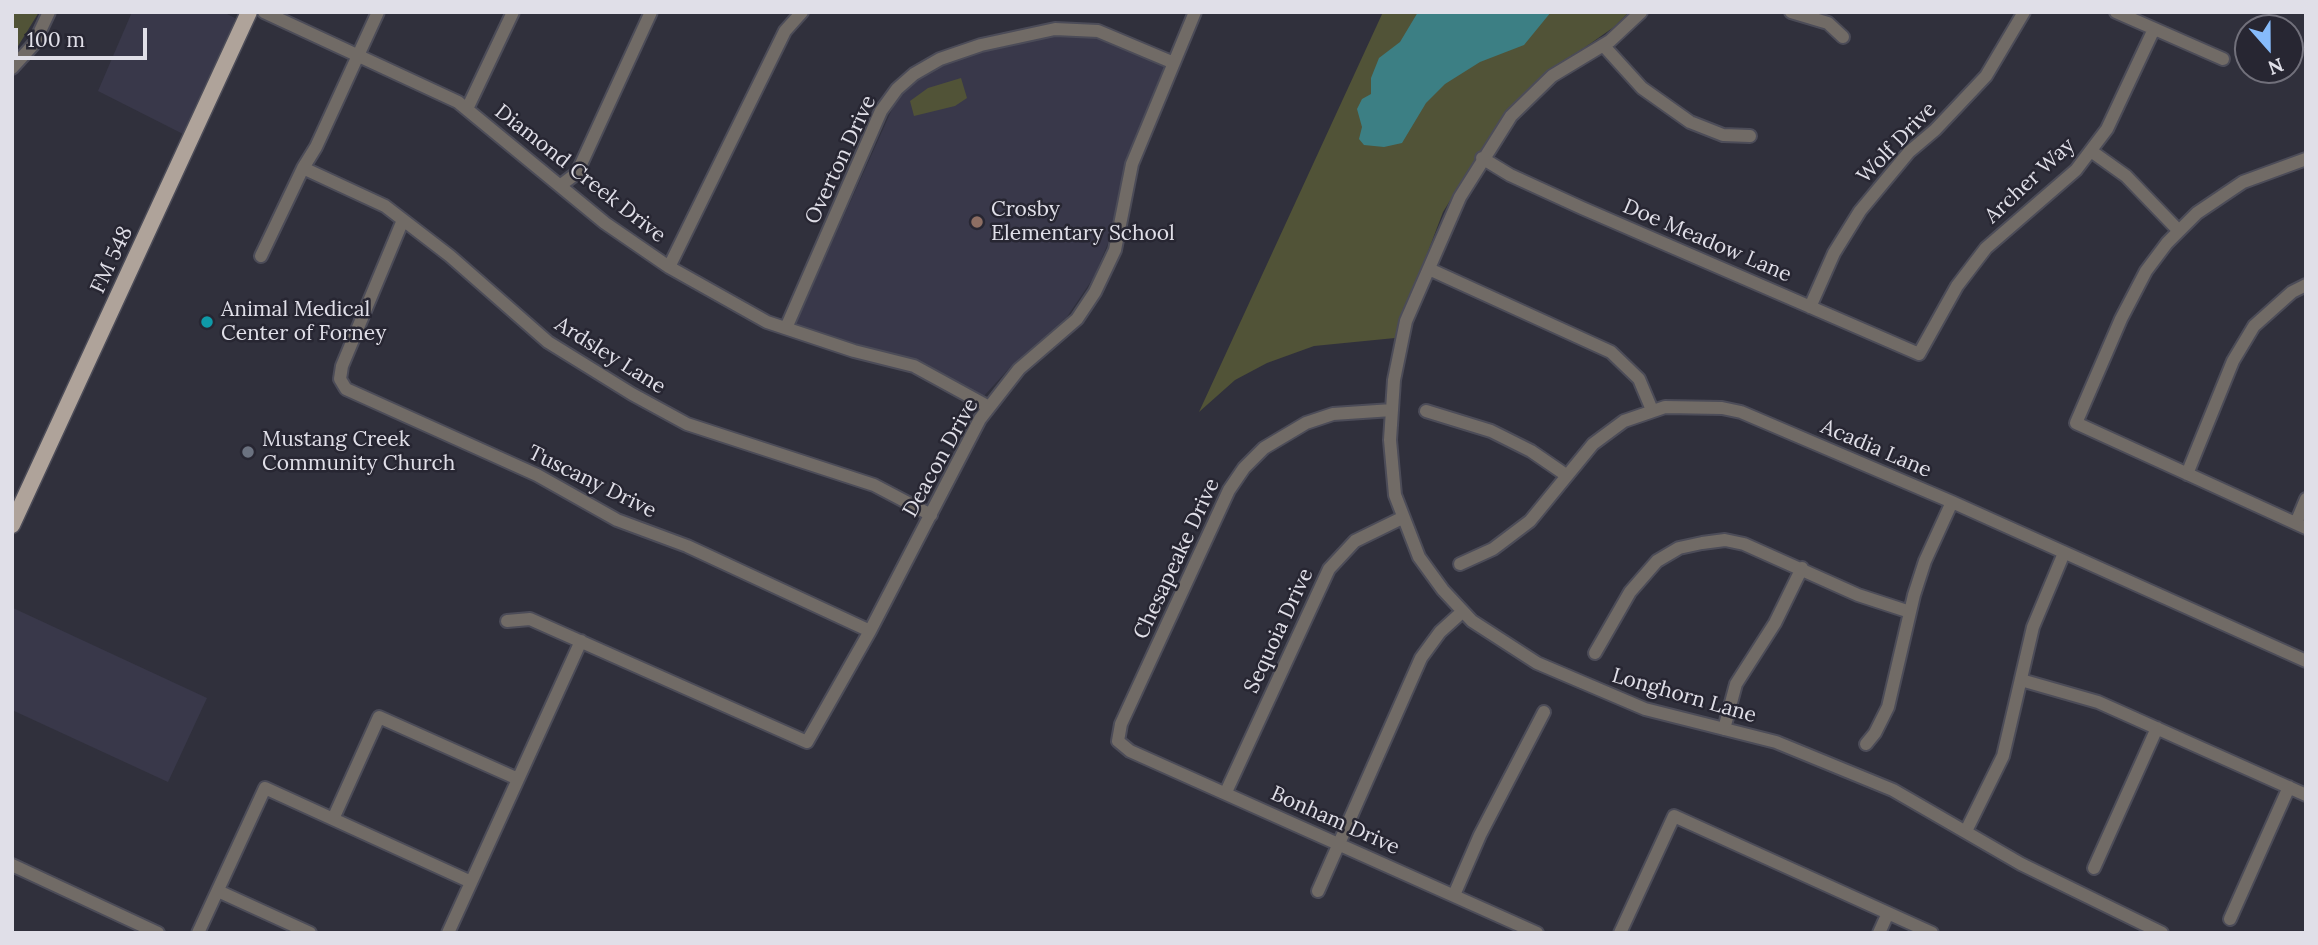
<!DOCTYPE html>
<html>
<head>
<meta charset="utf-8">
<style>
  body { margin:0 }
  #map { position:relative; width:2318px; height:945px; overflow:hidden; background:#30303c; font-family:Lora,serif }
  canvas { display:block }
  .frame { position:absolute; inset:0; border:14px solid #e0dfe8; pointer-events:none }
  .north { position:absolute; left:2234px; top:14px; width:70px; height:70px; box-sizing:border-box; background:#272632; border:2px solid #71707b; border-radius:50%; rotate:159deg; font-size:19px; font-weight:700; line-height:28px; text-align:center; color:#e0dfe8 }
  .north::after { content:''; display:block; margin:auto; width:24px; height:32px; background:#86bbfb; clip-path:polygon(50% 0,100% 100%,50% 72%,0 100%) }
  .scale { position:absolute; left:14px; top:28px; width:133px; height:32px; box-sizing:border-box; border:4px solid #e0dfe8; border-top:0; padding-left:9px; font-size:21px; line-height:24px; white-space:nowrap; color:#e0dfe8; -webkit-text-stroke:5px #272632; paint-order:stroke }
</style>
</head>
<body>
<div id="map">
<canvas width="2318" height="945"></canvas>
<div class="frame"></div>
<div class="north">N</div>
<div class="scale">100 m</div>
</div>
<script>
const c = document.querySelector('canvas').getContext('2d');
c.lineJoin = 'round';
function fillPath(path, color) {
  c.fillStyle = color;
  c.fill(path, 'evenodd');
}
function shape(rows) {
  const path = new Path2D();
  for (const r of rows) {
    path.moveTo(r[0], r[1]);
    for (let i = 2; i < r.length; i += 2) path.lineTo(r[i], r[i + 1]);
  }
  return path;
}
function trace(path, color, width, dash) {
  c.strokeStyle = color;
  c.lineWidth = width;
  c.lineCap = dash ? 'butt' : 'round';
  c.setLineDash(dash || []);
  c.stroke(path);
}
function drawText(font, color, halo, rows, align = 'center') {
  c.font = font + ' Lora,serif';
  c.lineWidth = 5;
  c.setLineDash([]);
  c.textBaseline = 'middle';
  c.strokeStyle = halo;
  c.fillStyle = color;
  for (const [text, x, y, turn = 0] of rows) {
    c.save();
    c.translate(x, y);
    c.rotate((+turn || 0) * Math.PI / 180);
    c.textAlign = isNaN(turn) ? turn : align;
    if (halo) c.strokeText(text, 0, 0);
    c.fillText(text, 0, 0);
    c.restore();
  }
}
fillPath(shape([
  [132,12,223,12,235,18,233,30,183,134,98,91],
  [1069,32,1104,37,1166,63,1125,163,1111,236,1094,277,1067,317,1014,363,984,396,920,363,795,325,897,98,904,90,925,72,960,57],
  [13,608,207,698,168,782,12,710]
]), '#39384a');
fillPath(shape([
  [12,12,39,12,12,56],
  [1383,12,1629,12,1614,27,1551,71,1493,131,1443,212,1395,338,1314,346,1267,363,1235,380,1199,412],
  [961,78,967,98,955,106,914,116,910,101,928,88]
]), '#515337');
fillPath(shape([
  [1418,12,1551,12,1524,45,1480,62,1445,84,1426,103,1402,143,1384,147,1364,145,1359,139,1362,127,1357,109,1362,99,1371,94,1371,78,1379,58,1400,42]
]), '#3c7f84');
const minor = shape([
  [264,12,458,102,605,223,669,267,767,322,854,351,914,366,989,407],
  [1641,12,1610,41,1552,76,1511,116,1460,197,1406,321,1394,380,1390,440,1395,495,1419,557,1443,590,1472,621,1537,663,1645,709,1776,742,1893,790,2021,864,2162,933],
  [1791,12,1828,23,1843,37],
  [2116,12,2223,59],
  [1603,45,1642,88,1690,122,1723,135,1750,136],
  [12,68,34,44,49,12],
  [467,109,513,12],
  [2091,151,2126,176,2179,231],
  [1482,158,1510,175,1582,208,1919,354,1957,286,1986,248,2076,170,2107,129,2154,29],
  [2306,159,2243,182,2197,213,2167,243,2146,271,2121,319,2076,423,2306,528],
  [303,168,385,206,450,256,548,342,632,394,687,424,874,485,931,515],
  [561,185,577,173,651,12],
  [403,220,342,366,340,379,346,389,537,475,617,520,687,546,870,631],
  [261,256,303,168,316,147,378,12],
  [669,267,785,31,802,12],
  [1429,269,1611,352,1639,379,1652,410],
  [1810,307,1834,253,1860,211,1909,152,1935,130,1986,76,2024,12],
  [786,328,881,111,897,89,914,74,940,59,981,45,1055,29,1098,31,1174,63],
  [1392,410,1333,414,1306,423,1264,448,1244,468,1229,490,1121,724,1118,741,1130,751,1537,933],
  [1426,411,1491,431,1531,451,1566,475],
  [2187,474,2233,361,2254,326,2292,292,2306,285],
  [2296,523,2306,499],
  [1460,564,1493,549,1530,521,1593,444,1624,421,1665,407,1722,408,1741,412,1952,502,2306,661],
  [507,621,530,619,807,742,870,631,980,419,1019,369,1077,319,1095,292,1115,250,1132,164,1195,12],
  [1595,653,1630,592,1657,561,1679,548,1702,543,1725,540,1744,544,1858,595,1910,612],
  [2021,680,2098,702,2306,795],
  [1724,729,1736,684,1775,623,1802,568],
  [1866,744,1875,733,1888,707,1914,595,1925,561,1952,502],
  [1226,792,1329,569,1355,541,1402,518],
  [333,819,379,717,518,779],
  [1966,831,2003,756,2033,627,2064,553],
  [12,865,158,933],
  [2094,868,2157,728],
  [218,891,310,933],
  [1318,891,1421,658,1440,632,1462,612],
  [1454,895,1480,835,1544,712],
  [2230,919,2289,787],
  [198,933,265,788,471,882],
  [448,933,581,641],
  [1620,933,1674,816,1932,933],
  [1879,933,1888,913]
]);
const major = shape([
  [12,525,249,12]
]);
trace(minor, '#4c4c58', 16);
trace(major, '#4c4c58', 19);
trace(minor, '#716b66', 12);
trace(major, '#afa39a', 16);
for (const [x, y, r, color] of [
  [977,222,7,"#8d6e63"],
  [207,322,7,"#0f9aa8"],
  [248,452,7,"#6b7280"]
]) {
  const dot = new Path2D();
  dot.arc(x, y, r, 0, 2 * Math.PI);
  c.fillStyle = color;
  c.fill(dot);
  trace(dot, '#272632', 2.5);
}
drawText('21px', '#e0dfe8', '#272632', [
  ["Wolf Drive",1897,143,-46],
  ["Overton Drive",841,160,-65],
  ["Diamond Creek Drive",580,174,38],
  ["Archer Way",2030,181,-43],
  ["Doe Meadow Lane",1707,241,23],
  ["FM 548",112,260,-65],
  ["Ardsley Lane",610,356,32],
  ["Acadia Lane",1876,449,23],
  ["Deacon Drive",941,458,-61],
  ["Tuscany Drive",592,482,26],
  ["Chesapeake Drive",1177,559,-65],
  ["Sequoia Drive",1279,631,-65],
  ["Longhorn Lane",1684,696,16],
  ["Bonham Drive",1335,821,24]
]);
drawText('21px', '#e0dfe8', '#272632', [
  ["Crosby",991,210],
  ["Elementary School",991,234],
  ["Animal Medical",221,310],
  ["Center of Forney",221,334],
  ["Mustang Creek",262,440],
  ["Community Church",262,464]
], 'left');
</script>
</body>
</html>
